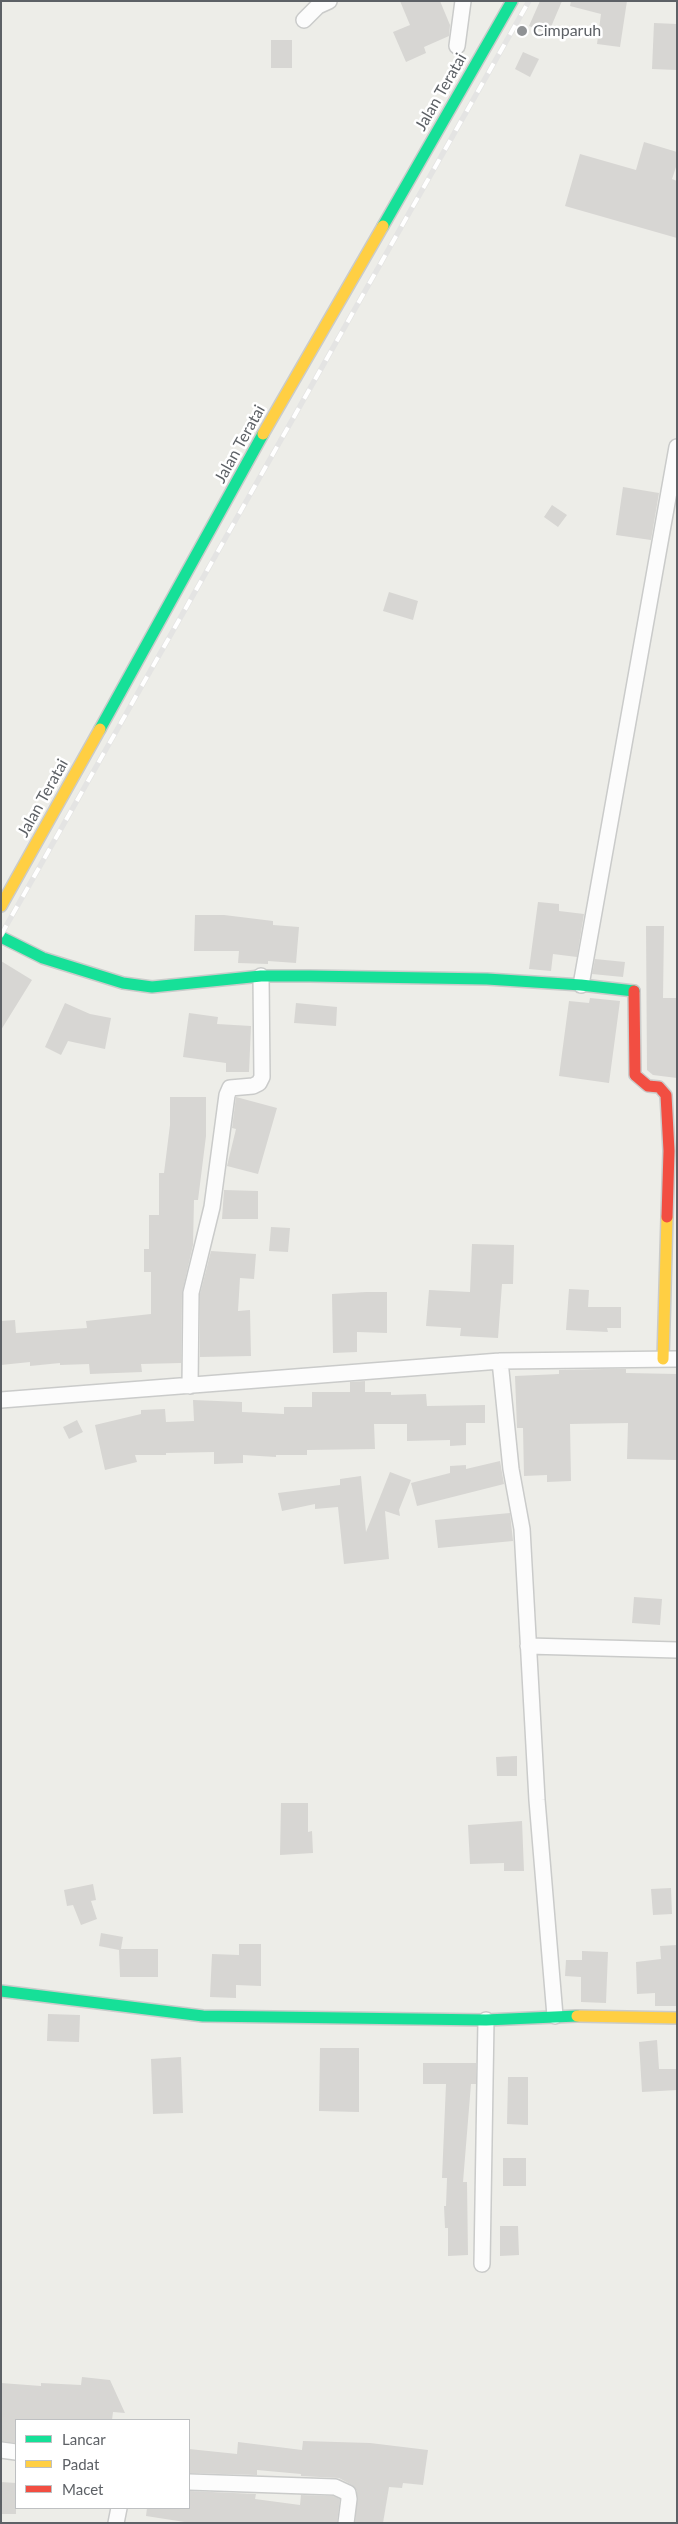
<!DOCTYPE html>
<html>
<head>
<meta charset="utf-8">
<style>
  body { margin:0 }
  #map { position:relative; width:678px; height:2524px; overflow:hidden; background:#edede8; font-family:Lato,sans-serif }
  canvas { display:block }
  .frame { position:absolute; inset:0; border:2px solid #5d6166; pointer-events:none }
  .legend { position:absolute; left:15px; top:2419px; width:175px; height:90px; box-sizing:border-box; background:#fff; border:1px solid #bec0c2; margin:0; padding:6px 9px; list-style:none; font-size:15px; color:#5d6166 }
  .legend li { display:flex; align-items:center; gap:10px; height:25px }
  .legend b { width:25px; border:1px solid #bec0c2 }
</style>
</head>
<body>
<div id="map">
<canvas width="678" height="2524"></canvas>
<div class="frame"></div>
<ul class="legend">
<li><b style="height:6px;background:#16e098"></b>Lancar</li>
<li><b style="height:6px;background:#ffcf43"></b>Padat</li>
<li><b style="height:6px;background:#f24e42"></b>Macet</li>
</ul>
</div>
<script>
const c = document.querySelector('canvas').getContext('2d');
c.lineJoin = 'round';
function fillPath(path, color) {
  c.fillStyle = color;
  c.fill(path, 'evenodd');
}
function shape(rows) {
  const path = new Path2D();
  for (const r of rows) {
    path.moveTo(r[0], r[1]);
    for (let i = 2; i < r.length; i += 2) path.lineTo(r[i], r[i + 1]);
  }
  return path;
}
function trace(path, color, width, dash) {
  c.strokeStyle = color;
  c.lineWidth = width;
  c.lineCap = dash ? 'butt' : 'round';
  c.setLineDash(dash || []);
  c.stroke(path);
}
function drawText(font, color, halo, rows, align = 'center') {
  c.font = font + ' Lato,sans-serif';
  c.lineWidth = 5;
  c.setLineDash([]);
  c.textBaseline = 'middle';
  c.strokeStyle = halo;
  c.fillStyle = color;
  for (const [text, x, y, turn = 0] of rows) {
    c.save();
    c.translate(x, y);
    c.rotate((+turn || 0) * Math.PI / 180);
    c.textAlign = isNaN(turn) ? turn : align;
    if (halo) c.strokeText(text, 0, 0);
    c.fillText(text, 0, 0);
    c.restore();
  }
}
fillPath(shape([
  [400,1,440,1,450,25,449,36,424,47,426,53,406,62,393,32,410,25],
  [540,1,562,1,548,34,529,26],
  [571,1,627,1,620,47,597,44,601,14,570,6],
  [654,23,677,24,677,70,652,69],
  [271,40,292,40,292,68,271,68],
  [523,52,539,59,530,77,515,69],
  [644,142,677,152,677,164,672,179,677,181,677,238,565,206,580,154,636,170],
  [623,487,659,493,651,540,616,535],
  [552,505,567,515,558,527,544,517],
  [389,592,418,601,413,620,383,611],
  [538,902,559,904,559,911,584,914,577,957,553,954,551,971,529,969],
  [195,915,224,915,273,921,273,925,299,927,296,963,268,961,268,964,238,963,239,951,194,951],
  [646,926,664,926,663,998,677,998,677,1078,653,1075,647,1070],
  [595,959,625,962,623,977,592,974],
  [1,961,32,980,1,1030],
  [590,998,620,1001,609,1083,559,1076,569,1001,589,1003],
  [65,1003,90,1014,111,1018,105,1049,68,1041,61,1055,45,1047],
  [296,1003,337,1007,336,1026,294,1023],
  [189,1013,218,1017,217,1024,251,1026,249,1072,226,1072,226,1063,183,1057],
  [170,1097,206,1097,206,1136,198,1200,194,1200,193,1245,182,1293,181,1363,141,1364,142,1372,90,1374,89,1364,60,1365,60,1363,30,1366,30,1362,1,1365,1,1321,15,1320,16,1333,87,1328,86,1321,151,1314,151,1272,144,1272,144,1249,149,1249,149,1215,159,1215,159,1173,164,1173,170,1125],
  [236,1097,277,1108,258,1174,227,1166,236,1129,232,1128],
  [224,1190,258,1191,258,1219,222,1219],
  [271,1227,290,1228,288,1252,269,1251],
  [472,1244,514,1245,513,1284,502,1284,498,1338,460,1336,461,1328,426,1326,429,1290,470,1292],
  [211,1251,256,1254,254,1279,240,1278,238,1311,250,1310,251,1356,200,1357,200,1294],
  [569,1289,589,1290,588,1307,621,1307,621,1328,607,1328,608,1332,566,1330],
  [366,1292,387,1292,387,1333,357,1332,357,1352,333,1353,332,1294],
  [604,1369,626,1369,626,1373,677,1374,677,1460,627,1459,628,1423,570,1424,571,1481,547,1482,547,1475,524,1476,523,1428,517,1428,515,1376,559,1374,559,1370],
  [365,1381,365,1392,391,1392,391,1395,426,1394,427,1406,485,1405,485,1423,466,1423,466,1445,450,1446,450,1440,407,1441,407,1424,374,1424,375,1449,307,1450,307,1455,276,1455,276,1457,243,1455,243,1463,214,1464,214,1452,166,1453,166,1455,135,1455,137,1462,105,1470,95,1425,141,1414,141,1410,165,1409,166,1422,194,1421,193,1400,242,1402,242,1412,284,1414,284,1407,312,1407,312,1392,350,1392,350,1382],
  [77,1420,83,1432,69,1439,63,1427],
  [500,1461,504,1484,417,1506,411,1483,450,1473,450,1466,466,1465,466,1469],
  [390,1472,411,1480,399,1510,400,1516,385,1511,389,1559,344,1564,338,1507,315,1509,315,1504,282,1511,278,1493,340,1485,340,1479,361,1476,366,1532],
  [510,1513,513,1541,438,1548,435,1520],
  [634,1597,662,1599,660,1625,632,1623],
  [517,1756,517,1776,497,1776,496,1757],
  [281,1803,308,1803,308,1832,312,1831,313,1853,280,1855],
  [522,1821,524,1871,504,1871,504,1863,470,1864,468,1825],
  [93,1884,96,1900,91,1901,97,1919,81,1925,73,1905,67,1906,64,1890],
  [671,1888,672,1914,653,1915,651,1889],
  [101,1933,123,1937,121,1949,158,1949,158,1977,120,1977,119,1950,99,1946],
  [239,1944,261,1944,261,1986,236,1985,236,1998,210,1997,212,1954,239,1955],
  [677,1945,677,2006,655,2006,655,1993,637,1994,636,1962,661,1959,660,1946],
  [582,1951,608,1952,606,2003,581,2002,581,1977,565,1976,566,1960,582,1960],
  [48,2014,80,2015,79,2042,47,2041],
  [657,2040,659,2069,677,2069,677,2090,642,2092,639,2042],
  [320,2048,359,2048,359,2112,319,2111],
  [181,2057,183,2113,153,2114,151,2059],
  [423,2063,476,2063,476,2084,471,2084,463,2182,467,2182,468,2255,448,2256,448,2228,445,2228,444,2206,446,2206,447,2178,442,2178,446,2084,423,2084],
  [508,2077,528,2077,528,2125,507,2124],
  [503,2158,526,2158,526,2186,503,2186],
  [500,2226,518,2226,519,2255,500,2256],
  [82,2377,110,2380,125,2413,113,2412,112,2420,16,2420,16,2443,1,2441,1,2383,41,2386,41,2383,81,2385],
  [303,2441,370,2443,428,2450,423,2485,403,2483,402,2488,389,2487,383,2523,355,2523,357,2491,352,2485,339,2478,301,2476,301,2474,257,2470,257,2475,189,2473,189,2449,237,2454,238,2442,302,2450],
  [1,2482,16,2483,16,2514,1,2514],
  [189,2491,256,2494,255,2499,300,2505,301,2495,333,2496,340,2499,337,2523,191,2523,146,2516,147,2508,189,2508]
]), '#d7d6d3');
const street = shape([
  [304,20,318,6,329,1],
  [457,46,463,1],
  [581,985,677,447],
  [500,1361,511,1469,522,1529,537,1800,555,2016],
  [190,1386,191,1293,212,1207,227,1095,230,1088,253,1086,259,1083,262,1077,261,976],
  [1,1400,500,1361,677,1359],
  [528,1646,677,1650],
  [482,2264,486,2020],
  [1,2450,16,2452],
  [189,2482,335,2487,348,2493,349,2499,346,2523],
  [116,2523,119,2508]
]);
const fast = shape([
  [383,226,512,1],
  [100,729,263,434],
  [1,937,43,958,123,983,152,987,261,976,310,976,487,979,581,985,634,991],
  [1,1991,203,2016,486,2020,577,2016]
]);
const slow = shape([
  [263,434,383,226],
  [1,906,100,729],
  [663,1359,667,1217],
  [577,2016,677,2018]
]);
const jam = shape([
  [634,991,635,1075,648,1086,659,1087,666,1095,669,1151,667,1217]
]);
trace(street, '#cacbca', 18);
trace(fast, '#cacbca', 14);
trace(slow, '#cacbca', 14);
trace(jam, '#cacbca', 14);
trace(street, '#fcfcfc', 15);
trace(fast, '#16e098', 11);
trace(slow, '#ffcf43', 11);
trace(jam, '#f24e42', 11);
const rail = shape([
  [1,935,529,1]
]);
trace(rail, '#e4e4e3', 5.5);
trace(rail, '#fff', 4, [11]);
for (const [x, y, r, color] of [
  [522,31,6,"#8f9294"]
]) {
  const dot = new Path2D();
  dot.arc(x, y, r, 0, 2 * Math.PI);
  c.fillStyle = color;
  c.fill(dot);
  trace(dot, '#fff', 2);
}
drawText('16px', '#5d6166', '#fff', [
  ["Cimparuh",533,31]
], 'left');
drawText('16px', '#5d6166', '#fff', [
  ["Jalan Teratai",441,92,-60],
  ["Jalan Teratai",240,444,-61],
  ["Jalan Teratai",43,798,-61]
]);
</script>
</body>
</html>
